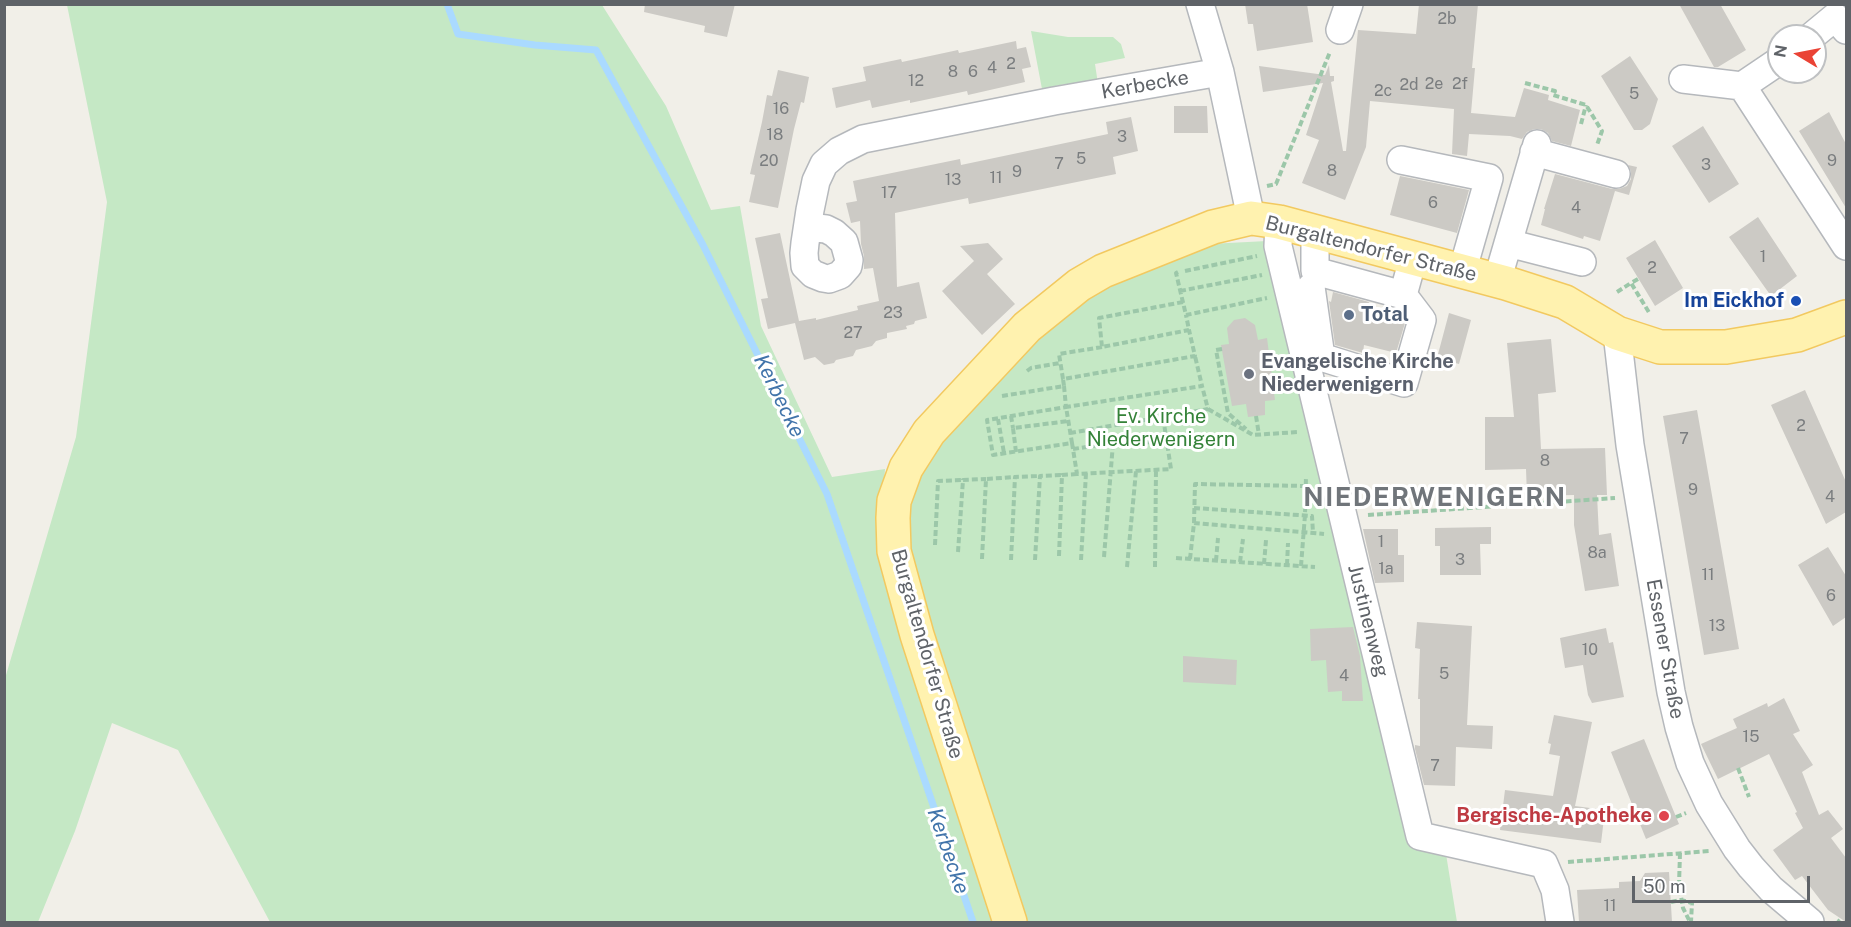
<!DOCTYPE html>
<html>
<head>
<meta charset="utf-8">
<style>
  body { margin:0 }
  #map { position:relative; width:1851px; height:927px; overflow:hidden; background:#f1efe8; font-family:"Public Sans",sans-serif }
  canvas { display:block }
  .frame { position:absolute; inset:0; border:6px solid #5f6368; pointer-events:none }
  .north { position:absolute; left:1767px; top:24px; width:60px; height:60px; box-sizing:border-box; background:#fff; border:2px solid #bfc1c3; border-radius:50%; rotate:280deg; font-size:16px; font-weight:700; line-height:24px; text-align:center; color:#5f6368 }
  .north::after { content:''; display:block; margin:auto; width:21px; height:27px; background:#ea4335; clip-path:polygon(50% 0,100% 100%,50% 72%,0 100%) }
  .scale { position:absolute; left:1632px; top:876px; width:178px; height:27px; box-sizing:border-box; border:3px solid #5f6368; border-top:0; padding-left:8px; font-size:18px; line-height:21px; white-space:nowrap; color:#5f6368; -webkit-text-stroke:4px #fff; paint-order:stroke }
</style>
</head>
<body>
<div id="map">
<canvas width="1851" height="927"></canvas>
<div class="frame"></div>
<div class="north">N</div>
<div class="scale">50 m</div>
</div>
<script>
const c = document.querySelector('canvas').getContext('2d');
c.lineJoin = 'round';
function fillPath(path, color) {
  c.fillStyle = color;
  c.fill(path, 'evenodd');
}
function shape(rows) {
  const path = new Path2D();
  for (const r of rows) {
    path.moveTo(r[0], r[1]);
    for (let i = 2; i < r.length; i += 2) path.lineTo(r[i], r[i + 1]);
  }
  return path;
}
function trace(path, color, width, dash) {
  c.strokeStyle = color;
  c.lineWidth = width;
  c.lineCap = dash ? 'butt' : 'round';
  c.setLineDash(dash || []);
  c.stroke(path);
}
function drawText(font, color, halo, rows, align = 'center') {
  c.font = font + ' "Public Sans",sans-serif';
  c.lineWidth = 6;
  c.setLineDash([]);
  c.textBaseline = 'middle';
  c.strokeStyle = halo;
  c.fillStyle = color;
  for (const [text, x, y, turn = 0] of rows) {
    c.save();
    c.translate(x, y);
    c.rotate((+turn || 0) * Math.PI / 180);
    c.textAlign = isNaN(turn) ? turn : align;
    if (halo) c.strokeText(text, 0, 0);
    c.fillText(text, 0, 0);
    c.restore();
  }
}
fillPath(shape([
  [67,5,602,5,666,106,711,210,740,206,761,326,832,477,885,469,880,552,942,763,992,922,270,922,178,750,112,723,75,831,38,922,5,922,4,682,76,437,107,202],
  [1031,31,1068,37,1113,37,1121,44,1125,58,1095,64,1098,84,1067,90,1065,84,1042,89],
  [1267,241,1411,844,1446,854,1457,922,1024,922,908,559,905,533,911,504,921,475,952,426,1024,353,1090,296,1209,244]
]), '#c5e8c5');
trace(shape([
  [447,4,458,34,535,45,596,50,703,245,827,494,973,922]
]), '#aadaff', 7);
fillPath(shape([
  [645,4,735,4,727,37,704,32,705,26,644,12],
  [1245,4,1307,4,1313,42,1257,51,1253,24,1248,24],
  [1419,4,1478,4,1472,68,1475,68,1471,113,1515,117,1524,88,1549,95,1548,100,1580,110,1571,146,1552,141,1548,133,1541,129,1534,129,1527,132,1522,139,1510,136,1469,134,1467,156,1452,154,1454,109,1370,101,1366,147,1345,200,1302,183,1319,140,1306,135,1323,83,1263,92,1259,66,1325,75,1329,65,1330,76,1334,76,1334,81,1331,82,1343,151,1346,151,1358,30,1416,34],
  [1679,4,1720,4,1746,50,1718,67,1714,67],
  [1016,41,1017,49,1026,47,1031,67,1022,69,1025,82,968,95,967,91,910,103,910,100,872,108,870,100,836,108,832,88,866,81,863,67,901,59,902,62,958,50,959,53],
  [1630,56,1658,99,1650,124,1642,130,1634,130,1601,76],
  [778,70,809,77,804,103,801,102,794,129,778,208,749,202,755,175,750,174,762,122,767,95,772,96],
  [1174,106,1207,106,1208,133,1174,133],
  [1829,112,1846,144,1846,208,1799,131],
  [1131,117,1138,151,1113,157,1116,174,969,204,968,198,895,213,897,287,919,282,927,318,915,321,914,324,906,326,907,329,887,333,887,338,876,341,872,346,856,350,853,356,836,360,834,363,824,365,815,357,804,360,795,323,768,329,761,299,768,298,755,238,780,233,799,321,816,318,816,320,858,310,857,306,879,301,873,268,864,269,864,256,861,244,860,221,851,223,846,203,857,201,853,181,960,159,961,165,1108,134,1106,122],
  [1703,126,1739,184,1709,203,1672,146],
  [1628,165,1637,167,1629,195,1615,191,1600,241,1584,236,1583,239,1541,225,1545,209,1544,209,1555,174,1612,189,1619,189,1627,186,1631,179,1631,171],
  [1400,176,1469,190,1457,233,1390,215],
  [1758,217,1797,276,1771,296,1729,237],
  [1655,240,1683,288,1655,306,1626,258],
  [988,243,1003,259,987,274,1015,304,982,335,942,291,974,261,960,246],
  [1333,292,1369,302,1367,308,1400,317,1405,323,1396,353,1364,345,1363,353,1335,345,1329,301,1331,302],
  [1449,313,1471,320,1459,364,1437,358],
  [1245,318,1255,325,1258,340,1267,338,1275,400,1265,401,1265,415,1248,417,1246,404,1232,406,1221,345,1229,344,1227,328,1234,320],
  [1551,339,1556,392,1538,394,1541,449,1605,448,1607,495,1597,495,1599,535,1611,533,1619,586,1585,591,1574,525,1574,495,1527,496,1526,469,1485,470,1485,417,1514,417,1507,343],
  [1805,390,1846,482,1846,512,1826,524,1771,405],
  [1697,410,1739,649,1704,655,1663,416],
  [1491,527,1491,544,1480,544,1481,575,1440,575,1440,546,1435,546,1435,528],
  [1363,529,1398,529,1398,555,1404,555,1404,582,1375,583],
  [1828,547,1846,576,1846,617,1833,626,1798,565],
  [1417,622,1472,626,1467,725,1493,726,1492,749,1456,747,1455,786,1424,785,1415,749,1415,745,1420,746,1420,699,1418,699,1420,649,1415,648],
  [1353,627,1360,656,1363,701,1342,701,1342,691,1328,692,1326,660,1311,661,1310,629],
  [1606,628,1609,643,1613,642,1624,697,1592,703,1588,695,1583,665,1565,668,1560,638],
  [1183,656,1237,660,1236,685,1183,682],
  [1784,698,1800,731,1793,734,1813,765,1802,772,1819,815,1828,810,1843,829,1831,838,1846,858,1846,922,1828,910,1802,876,1795,880,1773,850,1803,828,1795,813,1797,812,1769,754,1718,779,1701,744,1737,728,1733,719,1767,703,1768,707],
  [1554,715,1592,722,1575,806,1605,810,1601,843,1500,830,1505,790,1553,796,1560,756,1549,754,1551,744,1548,743],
  [1644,739,1679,824,1646,839,1611,752],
  [1669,872,1672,922,1579,922,1577,890,1619,888,1619,882,1640,881,1645,873]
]), '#cccac5');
const minor = shape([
  [1200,4,1220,72,1251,218],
  [1340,30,1349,4],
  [1812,36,1835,17,1846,30],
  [1779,61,1742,86,1846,246],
  [1683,79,1742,86],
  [1534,152,1616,174],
  [1401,160,1489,178,1462,272],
  [1279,222,1278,246,1420,836,1544,864,1555,890,1560,922],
  [808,227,826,229,834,233,844,242,849,260,848,266,840,275,829,279,823,278,813,274,805,266,804,253,805,243,810,210,816,181,824,164,839,151,863,139,1054,101,1220,72],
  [1315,232,1315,271,1403,295,1413,259],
  [1508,243,1582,262],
  [1497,281,1537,144],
  [1311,287,1321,357,1404,383,1422,320,1403,295],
  [1617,333,1630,445,1671,692,1679,727,1690,763,1709,804,1737,849,1751,867,1771,889,1810,922]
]);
const major = shape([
  [1010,922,917,635,894,551,893,518,894,501,906,468,929,432,1027,327,1079,285,1103,271,1213,227,1251,218,1279,222,1506,283,1565,302,1617,333,1660,347,1726,347,1797,335,1846,317]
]);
trace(minor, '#b5b8bc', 30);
trace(major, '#f2c960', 36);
trace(shape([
  [1525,83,1555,91,1553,95,1586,105,1602,131,1597,145],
  [1581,124,1586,105],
  [1267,186,1276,184,1330,52],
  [1185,271,1257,256],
  [1178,272,1176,273,1186,315,1267,298],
  [1638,279,1631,283,1650,314],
  [1180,291,1262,275],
  [1617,292,1631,283],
  [1183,302,1099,318,1102,347,1189,330,1186,315],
  [1102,347,1059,354,1063,379,1195,356,1189,330],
  [1222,349,1216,350,1228,413,1246,429],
  [1027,371,1031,368,1060,363],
  [1064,386,1066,407,987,420,993,455,1072,443,1066,407,1202,386,1195,356],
  [1002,396,1064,386,1063,379],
  [1208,409,1253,435,1298,432],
  [1011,416,1013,428],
  [1256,416,1259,435],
  [998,419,1004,453],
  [1070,433,1208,409,1202,386],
  [1072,443,1077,474,1171,469,1163,417],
  [1073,449,1113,443,1167,442],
  [1016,452,1013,428,1069,421],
  [1194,508,1312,516,1313,533],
  [1368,515,1615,498],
  [1194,523,1195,484,1306,486],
  [935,545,938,481,963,480],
  [958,552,963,480,986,479],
  [1059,556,1062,475,1077,474],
  [1104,557,1113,443],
  [1176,558,1315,567],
  [982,559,986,479,1015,477],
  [1190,559,1194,523,1324,534],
  [1011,560,1015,477,1040,476],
  [1035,560,1040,476,1062,475],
  [1081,560,1086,473],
  [1216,561,1218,538],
  [1240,562,1243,539],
  [1264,564,1266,540],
  [1287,565,1288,543],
  [1301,566,1305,515,1306,477],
  [1127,567,1136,471],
  [1155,567,1156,469],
  [1738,768,1749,797],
  [1676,817,1686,813],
  [1680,853,1679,885,1683,908,1690,922],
  [1568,862,1710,851],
  [1671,902,1681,900,1692,903,1691,922],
  [1838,922,1840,920]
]), '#9cc7a9', 4, [6, 3]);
trace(minor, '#fff', 27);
trace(major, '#fff2af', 33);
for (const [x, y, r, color] of [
  [1796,301,6,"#1a4fb4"],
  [1349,315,6,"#5c6f8a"],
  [1249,374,6,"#6b7280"],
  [1664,816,6,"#e0444e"]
]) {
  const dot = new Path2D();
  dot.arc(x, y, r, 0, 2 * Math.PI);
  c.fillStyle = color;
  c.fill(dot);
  trace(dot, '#fff', 2);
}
drawText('16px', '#7a7d7f', null, [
  ["2b",1447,19],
  ["2",1011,64],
  ["4",992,68],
  ["8",953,72],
  ["6",973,72],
  ["12",916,81],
  ["2e",1434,84],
  ["2f",1460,84],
  ["2d",1409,85],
  ["2c",1383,91],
  ["5",1634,94],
  ["16",781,109],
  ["18",775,135],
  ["3",1122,137],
  ["5",1081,159],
  ["20",769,161],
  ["9",1832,161],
  ["7",1059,164],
  ["3",1706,165],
  ["8",1332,171],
  ["9",1017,172],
  ["11",996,178],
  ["13",953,180],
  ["17",889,193],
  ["6",1433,203],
  ["4",1576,208],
  ["1",1763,257],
  ["2",1652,268],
  ["23",893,313],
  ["27",853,333],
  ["2",1801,426],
  ["7",1684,439],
  ["8",1545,461],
  ["9",1693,490],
  ["4",1830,497],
  ["1",1381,542],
  ["8a",1597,553],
  ["3",1460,560],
  ["1a",1386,569],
  ["11",1708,575],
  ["6",1831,596],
  ["13",1717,626],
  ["10",1590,650],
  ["5",1444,674],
  ["4",1344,676],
  ["15",1751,737],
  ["7",1435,766],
  ["11",1610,906]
]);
drawText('20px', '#5f6368', '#fff', [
  ["Kerbecke",1145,85,-10],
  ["Burgaltendorfer Straße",1371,249,14],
  ["Justinenweg",1368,621,76],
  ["Essener Straße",1665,649,80],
  ["Burgaltendorfer Straße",927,654,74]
]);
drawText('bold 20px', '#164399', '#fff', [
  ["Im Eickhof",1784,301]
], 'right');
drawText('bold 20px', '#4e5e75', '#fff', [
  ["Total",1361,315]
], 'left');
drawText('bold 20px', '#5b616d', '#fff', [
  ["Evangelische Kirche",1261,362],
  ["Niederwenigern",1261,385]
], 'left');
drawText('20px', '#348238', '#fff', [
  ["Ev. Kirche",1161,417],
  ["Niederwenigern",1161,440]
]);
drawText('bold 20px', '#be3a42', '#fff', [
  ["Bergische-Apotheke",1652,816]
], 'right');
drawText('italic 21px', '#4174aa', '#fff', [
  ["Kerbecke",779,396,64],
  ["Kerbecke",948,851,71]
]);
c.letterSpacing = '1.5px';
drawText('bold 26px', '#70757a', '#fff', [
  ["NIEDERWENIGERN",1435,498]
]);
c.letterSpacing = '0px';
</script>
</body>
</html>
